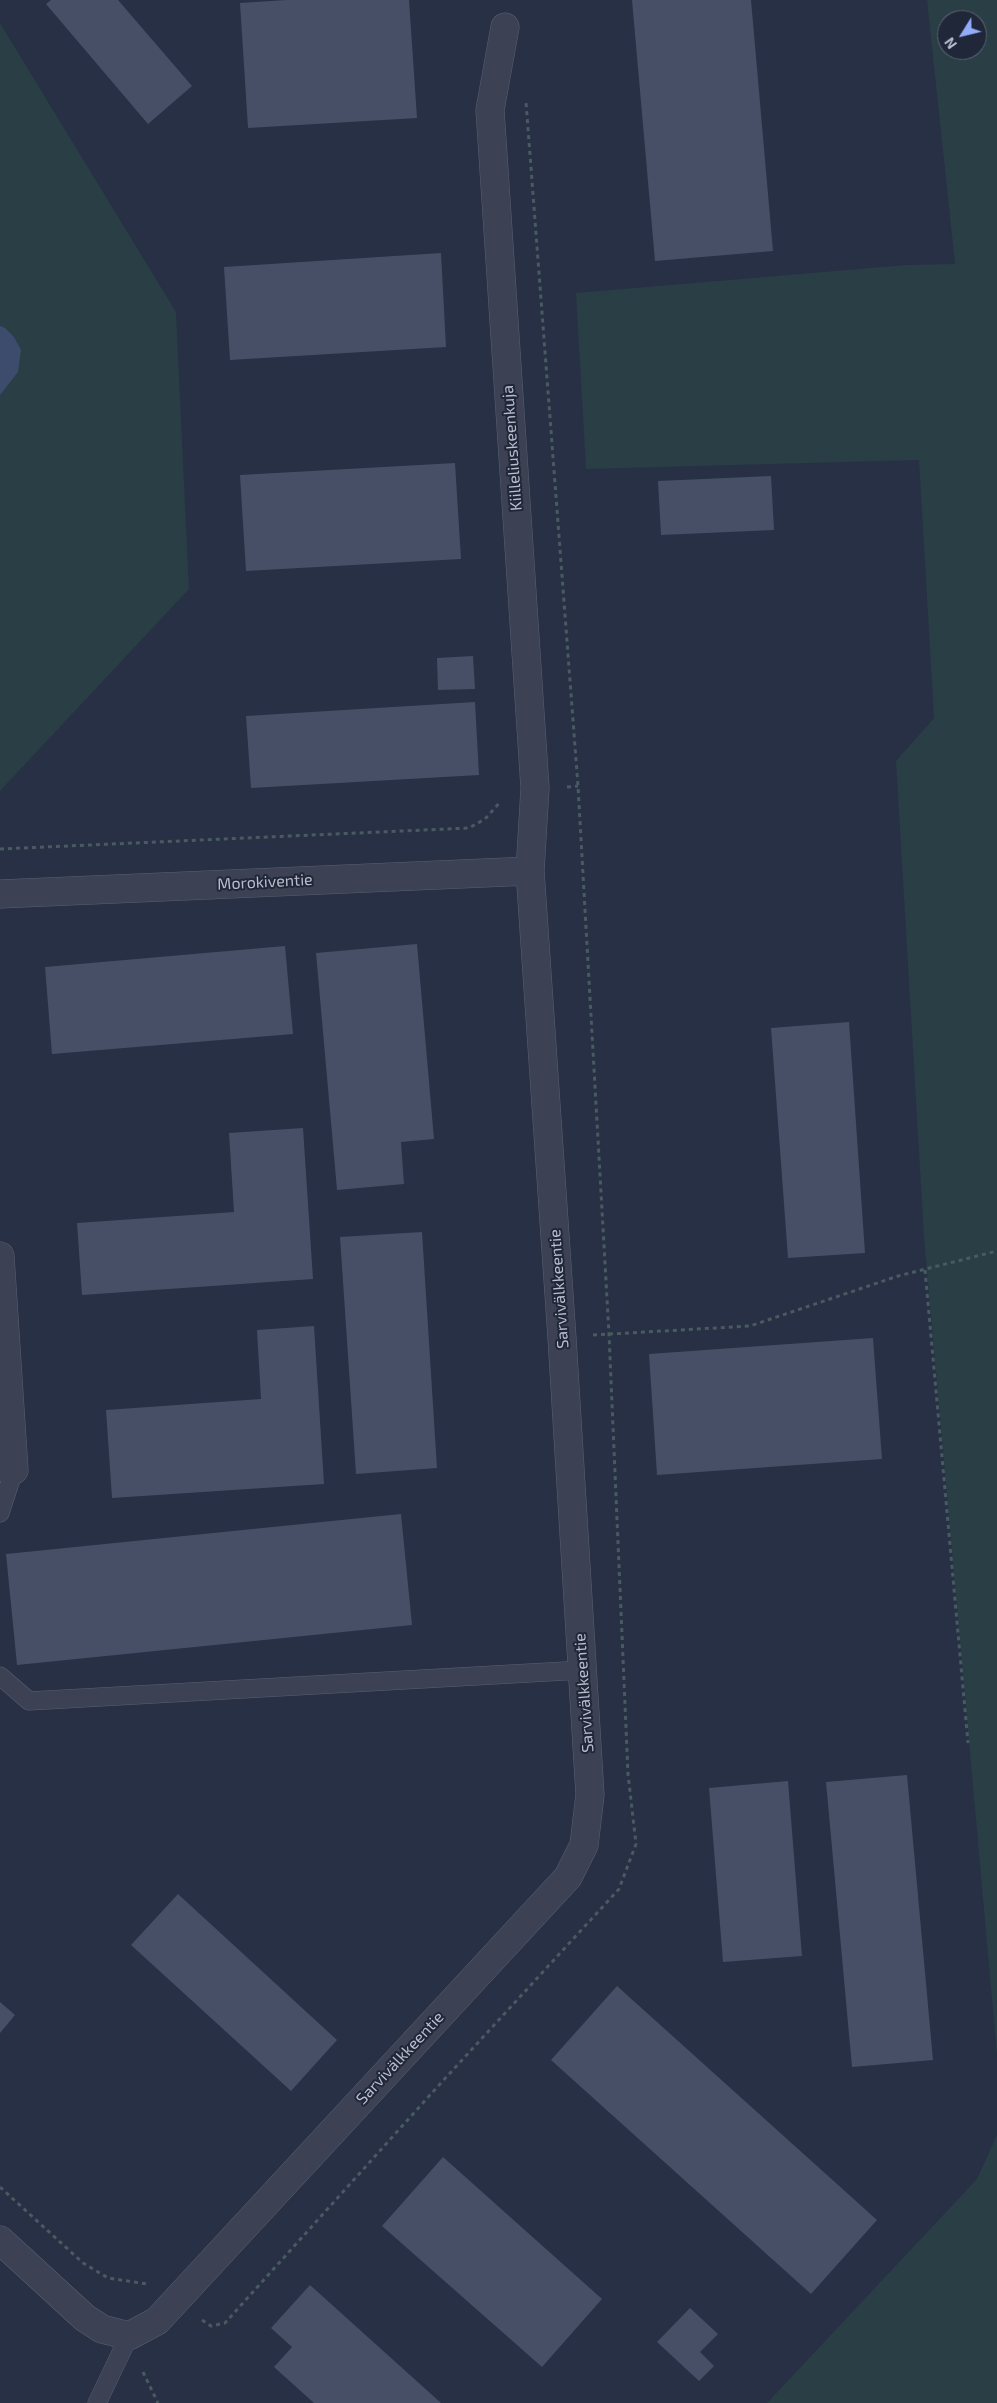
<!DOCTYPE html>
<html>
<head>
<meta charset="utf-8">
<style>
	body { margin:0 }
	#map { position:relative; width:997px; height:2403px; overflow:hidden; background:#273044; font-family:"Exo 2",sans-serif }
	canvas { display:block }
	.north { position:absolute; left:937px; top:10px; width:50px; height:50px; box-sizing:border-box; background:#202739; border:1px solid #5d6374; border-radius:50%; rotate:234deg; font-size:14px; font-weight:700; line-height:20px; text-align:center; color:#b9becd }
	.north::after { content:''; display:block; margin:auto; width:18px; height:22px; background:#92acf9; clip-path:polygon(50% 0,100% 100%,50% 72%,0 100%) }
</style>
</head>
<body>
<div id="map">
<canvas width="997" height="2403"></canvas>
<div class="north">N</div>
</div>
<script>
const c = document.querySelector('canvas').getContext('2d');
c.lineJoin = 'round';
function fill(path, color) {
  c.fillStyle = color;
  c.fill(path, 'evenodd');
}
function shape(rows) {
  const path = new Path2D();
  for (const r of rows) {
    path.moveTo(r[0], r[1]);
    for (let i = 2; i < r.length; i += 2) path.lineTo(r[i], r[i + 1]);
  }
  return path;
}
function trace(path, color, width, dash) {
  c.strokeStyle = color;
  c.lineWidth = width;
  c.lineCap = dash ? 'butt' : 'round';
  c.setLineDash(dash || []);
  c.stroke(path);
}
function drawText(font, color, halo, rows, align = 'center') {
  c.font = font + ' "Exo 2",sans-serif';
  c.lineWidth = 4;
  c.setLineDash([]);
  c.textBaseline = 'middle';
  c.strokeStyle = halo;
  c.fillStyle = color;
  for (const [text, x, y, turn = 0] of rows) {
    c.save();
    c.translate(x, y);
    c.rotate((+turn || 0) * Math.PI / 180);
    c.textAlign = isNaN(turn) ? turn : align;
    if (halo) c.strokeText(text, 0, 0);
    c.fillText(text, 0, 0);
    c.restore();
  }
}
fill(shape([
	[927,0,997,0,997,2055,924,1237,896,761,934,718,919,460,586,469,576,293,906,265,955,264],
	[947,20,977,20,977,50,947,50],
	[0,23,176,312,189,589,0,791],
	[997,2135,997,2403,767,2403,977,2179]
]), '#293e45');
fill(shape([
	[0,326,5,328,14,337,21,350,18,372,0,395]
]), '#3d4b6d');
fill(shape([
	[51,0,118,0,192,86,148,124,46,4],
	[286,0,409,0,417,118,248,128,240,3],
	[632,0,751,0,773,251,655,261],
	[441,253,446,347,230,360,224,267],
	[455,463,461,559,246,571,240,475],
	[771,476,774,530,661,535,658,481],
	[473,656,475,689,438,690,437,658],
	[475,702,479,775,251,788,246,716],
	[417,944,434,1139,401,1142,404,1184,337,1190,316,953],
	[285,946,293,1034,52,1054,45,967],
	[849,1022,865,1253,788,1258,771,1028],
	[303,1128,313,1279,82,1295,77,1223,234,1212,229,1133],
	[422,1232,437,1468,356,1474,340,1237],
	[314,1326,324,1484,112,1498,106,1410,261,1399,257,1330],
	[873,1338,882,1459,657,1475,649,1354],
	[401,1514,412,1625,17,1665,6,1554],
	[907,1775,933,2060,852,2067,826,1782],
	[788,1781,802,1956,723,1962,709,1788],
	[178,1894,337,2040,291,2091,131,1945],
	[617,1986,877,2220,811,2294,551,2060],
	[0,2002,15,2015,0,2033],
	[443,2157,602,2299,542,2367,382,2226],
	[310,2285,441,2403,314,2403,274,2367,292,2347,271,2328],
	[690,2308,718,2334,700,2352,714,2366,699,2381,657,2342]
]), '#464f66');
const service = shape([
	[0,1472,14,1470,0,1513],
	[0,1676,29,1701,583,1670],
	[97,2403,129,2336]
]);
const minor = shape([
	[0,894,530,871],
	[0,1256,14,1470],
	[0,2240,85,2318,102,2329,129,2336,157,2321,568,1877,584,1845,590,1795,562,1338,530,871,535,788,490,110,505,27]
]);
trace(service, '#5a6071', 19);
trace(minor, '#5a6071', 29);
trace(shape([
	[567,787,578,786],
	[0,849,469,828,485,819,501,801],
	[925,1270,968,1743],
	[593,1335,750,1326,898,1276,997,1251],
	[0,2187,83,2263,108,2278,147,2284],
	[202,2320,211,2326,225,2323,440,2084,619,1889,636,1844,628,1774,609,1334,578,786,526,102],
	[143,2372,158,2403]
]), '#485b61', 3, [4, 4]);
trace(service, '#3c4253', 18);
trace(minor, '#3c4253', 28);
drawText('16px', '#b9becd', '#202739', [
	["Kiilleliuskeenkuja",512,448,-94],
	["Morokiventie",265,882,-3],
	["Sarvivälkkeentie",559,1289,-94],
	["Sarvivälkkeentie",584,1693,-94],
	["Sarvivälkkeentie",400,2058,-47]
]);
</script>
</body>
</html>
